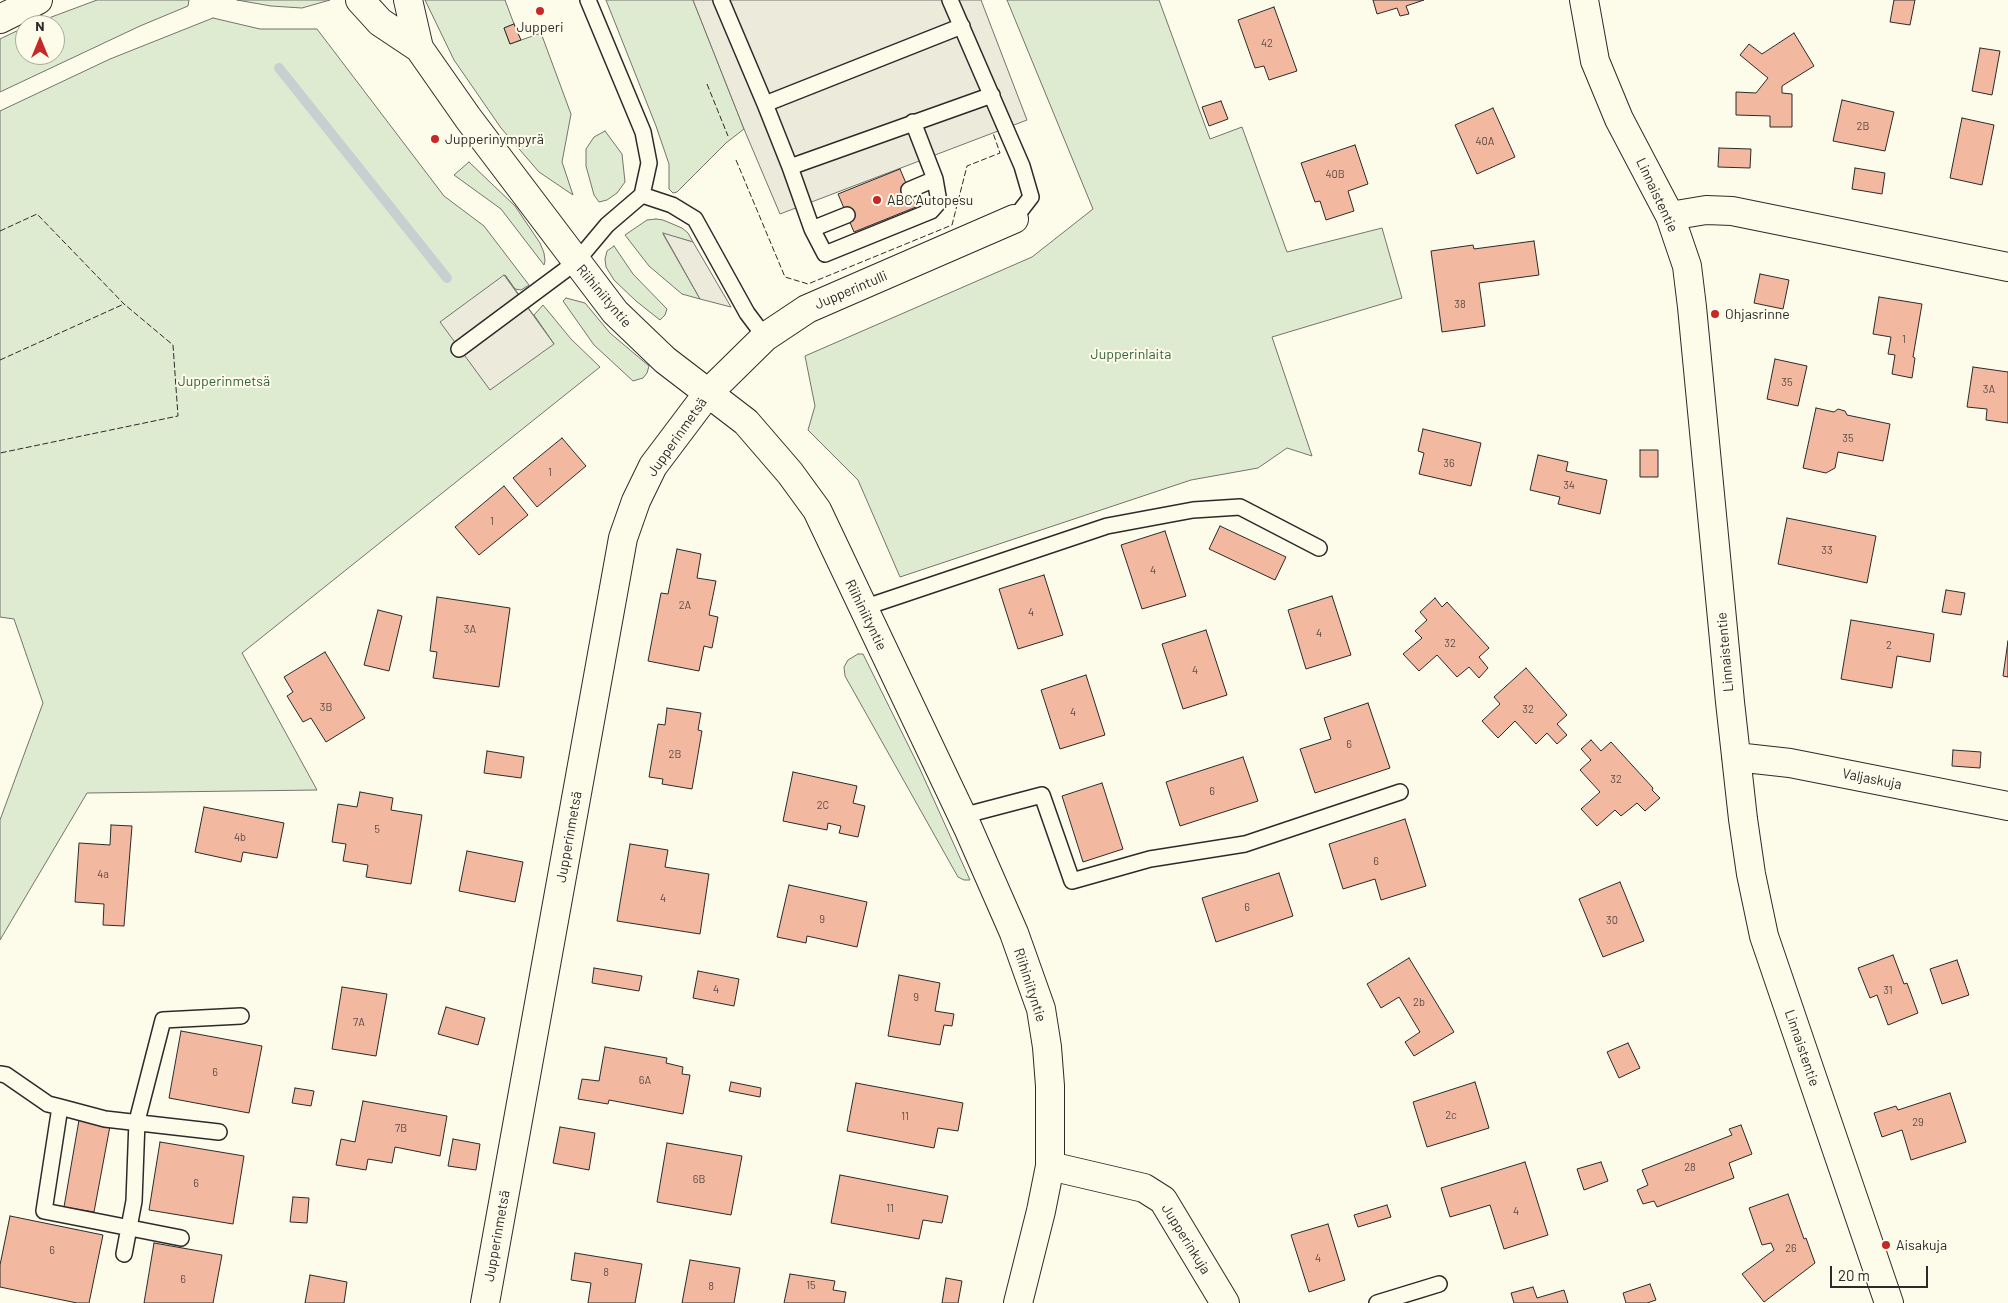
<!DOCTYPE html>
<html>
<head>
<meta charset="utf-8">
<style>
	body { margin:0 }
	#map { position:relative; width:2008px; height:1303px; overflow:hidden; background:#fdfbea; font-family:Barlow,sans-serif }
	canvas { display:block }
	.north { position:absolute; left:15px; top:15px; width:50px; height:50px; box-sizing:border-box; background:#fdfbea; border:1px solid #a9a89e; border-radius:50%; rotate:0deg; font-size:14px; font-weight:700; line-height:20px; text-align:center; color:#2b2b2b }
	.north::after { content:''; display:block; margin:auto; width:18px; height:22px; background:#c62828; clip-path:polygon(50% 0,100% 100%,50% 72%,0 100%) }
	.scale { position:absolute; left:1830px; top:1266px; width:98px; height:22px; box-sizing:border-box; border:2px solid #2b2b2b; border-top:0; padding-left:6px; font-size:15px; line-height:18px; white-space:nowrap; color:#2b2b2b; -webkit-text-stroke:4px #fdfbea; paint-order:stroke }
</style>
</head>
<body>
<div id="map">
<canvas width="2008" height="1303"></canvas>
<div class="north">N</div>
<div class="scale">20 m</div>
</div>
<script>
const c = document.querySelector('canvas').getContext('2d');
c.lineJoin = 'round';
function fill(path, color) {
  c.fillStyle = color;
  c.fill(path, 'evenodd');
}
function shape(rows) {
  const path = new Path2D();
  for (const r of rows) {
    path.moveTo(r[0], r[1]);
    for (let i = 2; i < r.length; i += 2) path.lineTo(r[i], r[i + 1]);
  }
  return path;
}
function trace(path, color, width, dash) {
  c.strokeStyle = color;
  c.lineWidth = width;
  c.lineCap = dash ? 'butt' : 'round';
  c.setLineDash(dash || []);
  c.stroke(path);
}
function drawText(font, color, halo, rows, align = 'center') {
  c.font = font + ' Barlow,sans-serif';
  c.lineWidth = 4;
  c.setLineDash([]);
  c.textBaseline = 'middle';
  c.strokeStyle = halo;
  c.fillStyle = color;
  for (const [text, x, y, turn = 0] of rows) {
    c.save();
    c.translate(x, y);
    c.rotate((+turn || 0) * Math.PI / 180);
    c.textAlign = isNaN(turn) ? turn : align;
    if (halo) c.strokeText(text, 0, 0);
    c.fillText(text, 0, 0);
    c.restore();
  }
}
const green = shape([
	[97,0,189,0,188,6,140,26,0,92,0,39,25,27,25,55,55,55,55,25,30,25,97,0],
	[237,0,330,0,302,8,271,6,237,0],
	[425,0,505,0,514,24,504,28,510,44,541,33,571,114,562,162,573,195,539,172,501,128,454,60,425,0],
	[606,0,693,0,744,129,726,143,677,192,673,193,669,189,669,164,656,126,606,0],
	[1007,0,1159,0,1210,139,1242,127,1287,252,1382,228,1402,298,1272,337,1312,456,1287,448,1258,468,1191,480,900,577,858,480,808,430,815,406,805,356,1032,257,1093,209,1007,0],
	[213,18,260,29,317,29,444,196,484,226,529,285,521,290,515,289,505,275,554,344,534,315,543,305,571,339,600,367,242,653,317,790,87,793,0,940,0,820,43,703,14,619,0,617,0,111,110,59,213,18],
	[605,131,622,154,625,182,617,193,607,200,599,202,594,195,586,166,586,149,594,137,605,131],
	[469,162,515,206,540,243,544,253,545,261,544,265,501,209,454,175,469,162],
	[656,219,663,220,682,228,688,233,693,242,663,234,700,299,682,294,649,266,625,235,647,220,656,219],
	[614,246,633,274,667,309,665,315,660,320,636,301,614,280,606,267,605,259,607,251,614,246],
	[566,298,585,303,610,333,649,366,647,373,643,378,633,381,594,345,563,301,566,298],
	[858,654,863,654,919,767,970,880,964,880,958,877,845,676,844,667,848,660,858,654]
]);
fill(green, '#deebd1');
trace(green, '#74746e', 1);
const parking = shape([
	[693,0,981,0,1027,120,780,214,744,129,693,0],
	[663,233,693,242,731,307,700,299,663,233],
	[504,275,554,344,490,390,440,322,504,275]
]);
fill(parking, '#eceadb');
trace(parking, '#74746e', 1);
trace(shape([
	[279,68,447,278]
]), '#c7d0d0', 10);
const building = shape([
	[1373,0,1424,0,1406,6,1409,14,1400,16,1397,8,1377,14,1373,0],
	[1894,0,1915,0,1910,25,1890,22,1894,0],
	[1274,7,1297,71,1269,80,1264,66,1255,68,1238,20,1274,7],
	[514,24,521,40,510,44,504,28,514,24],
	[1794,33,1814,66,1782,86,1782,93,1792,94,1792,127,1770,127,1770,116,1736,115,1736,92,1756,93,1768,78,1740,55,1749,44,1762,54,1794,33],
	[1980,48,2000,51,1992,95,1972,91,1980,48],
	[1842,100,1894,112,1885,151,1833,141,1842,100],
	[1221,101,1228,119,1209,126,1202,107,1221,101],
	[1493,108,1515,157,1477,174,1455,125,1493,108],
	[1962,118,1994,125,1982,185,1950,178,1962,118],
	[1355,145,1368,184,1348,191,1354,211,1326,220,1320,201,1315,202,1301,163,1355,145],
	[1719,148,1751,149,1750,168,1718,167,1719,148],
	[1855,168,1885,173,1882,194,1852,189,1855,168],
	[900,169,916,207,854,232,838,194,900,169],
	[1534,241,1539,275,1479,283,1485,326,1442,332,1431,251,1473,245,1474,249,1534,241],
	[1760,274,1789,280,1783,309,1754,303,1760,274],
	[1879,297,1922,304,1913,357,1915,358,1912,378,1892,374,1895,355,1888,354,1891,337,1873,334,1879,297],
	[1775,359,1807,366,1798,406,1767,399,1775,359],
	[1973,367,2008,372,2008,423,1986,420,1987,409,1967,407,1973,367],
	[1816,408,1834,412,1838,409,1845,411,1847,415,1890,424,1883,461,1838,452,1835,468,1826,473,1803,468,1816,408],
	[1423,429,1481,443,1471,486,1419,474,1424,453,1418,451,1423,429],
	[562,438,586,466,537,507,513,478,562,438],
	[1640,450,1658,450,1658,477,1640,477,1640,450],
	[1538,455,1568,462,1566,471,1607,480,1600,514,1558,504,1560,497,1530,490,1538,455],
	[504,486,528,515,479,555,455,527,504,486],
	[1787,518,1876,536,1867,583,1778,564,1787,518],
	[1220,526,1286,557,1275,580,1209,549,1220,526],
	[1165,531,1186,596,1142,609,1121,545,1165,531],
	[677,549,701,554,697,578,716,581,709,615,718,617,712,648,704,646,699,671,648,661,661,593,668,594,677,549],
	[1044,575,1063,635,1018,649,999,589,1044,575],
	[1946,590,1965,593,1961,615,1942,612,1946,590],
	[1332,596,1351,655,1306,669,1288,610,1332,596],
	[437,597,510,608,499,687,433,678,437,652,430,651,437,597],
	[1435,598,1442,607,1447,602,1489,648,1479,657,1488,668,1479,678,1469,667,1457,677,1437,655,1419,671,1403,654,1422,638,1415,631,1427,620,1420,612,1435,598],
	[378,610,402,616,389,671,364,665,378,610],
	[1851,620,1934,634,1930,662,1897,656,1892,688,1841,679,1851,620],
	[1206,630,1227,695,1183,709,1162,644,1206,630],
	[2008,641,2008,677,2003,676,2008,641],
	[325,652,365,718,326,742,311,718,303,722,287,696,293,692,284,677,325,652],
	[1526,668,1567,715,1557,724,1567,735,1557,744,1547,733,1536,744,1515,721,1498,738,1482,721,1500,704,1494,697,1526,668],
	[1086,675,1105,735,1060,749,1041,690,1086,675],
	[1368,703,1390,768,1315,793,1300,749,1331,739,1324,718,1368,703],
	[667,708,701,713,698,730,702,731,692,789,662,784,663,779,649,777,658,724,665,725,667,708],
	[1591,740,1601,751,1611,742,1653,788,1652,790,1660,798,1645,811,1637,803,1621,816,1615,810,1597,826,1581,809,1600,792,1580,770,1591,760,1581,749,1591,740],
	[1953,750,1981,752,1980,768,1952,766,1953,750],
	[487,751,524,757,521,778,484,773,487,751],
	[1243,757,1258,801,1180,826,1166,782,1243,757],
	[793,772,857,786,853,803,865,806,858,837,839,833,841,826,828,823,827,830,783,821,793,772],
	[1102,783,1123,849,1083,862,1062,796,1102,783],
	[360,792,393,798,391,810,422,815,411,884,366,877,368,865,343,861,346,844,332,842,338,804,357,807,360,792],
	[204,807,284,823,277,858,243,852,241,862,195,852,204,807],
	[1405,819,1426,886,1381,900,1375,879,1343,889,1329,844,1405,819],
	[111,825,132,826,124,926,103,925,104,904,75,902,79,843,110,845,111,825],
	[630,844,668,850,665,867,709,874,700,934,617,921,630,844],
	[467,851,523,862,515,902,459,891,467,851],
	[1279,873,1293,916,1216,942,1202,898,1279,873],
	[1620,882,1644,941,1603,957,1579,899,1620,882],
	[789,885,867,902,857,947,807,936,806,943,777,937,789,885],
	[1893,955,1904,984,1907,983,1918,1013,1888,1025,1877,995,1870,998,1858,968,1893,955],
	[1409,958,1454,1032,1414,1056,1405,1042,1420,1032,1399,997,1381,1008,1367,984,1409,958],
	[1957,960,1969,995,1942,1004,1930,969,1957,960],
	[594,968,642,976,639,991,592,983,594,968],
	[698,971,739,979,734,1006,693,998,698,971],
	[899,975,940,983,935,1011,954,1014,952,1026,944,1025,940,1045,888,1036,899,975],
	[342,987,387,994,376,1056,332,1049,342,987],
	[446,1007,485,1018,478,1045,438,1034,446,1007],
	[181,1031,262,1046,249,1113,169,1098,181,1031],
	[1628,1043,1640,1068,1619,1078,1607,1052,1628,1043],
	[605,1047,667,1058,666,1063,683,1067,682,1074,690,1075,683,1114,609,1100,608,1104,578,1099,582,1079,599,1081,605,1047],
	[731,1082,761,1088,760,1097,729,1091,731,1082],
	[1475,1082,1489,1128,1427,1147,1413,1102,1475,1082],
	[856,1083,963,1103,958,1131,938,1128,934,1148,847,1131,856,1083],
	[295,1088,314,1091,311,1106,292,1103,295,1088],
	[1950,1093,1966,1142,1911,1160,1902,1130,1882,1137,1874,1113,1896,1106,1898,1110,1950,1093],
	[363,1101,447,1116,440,1156,395,1147,392,1163,368,1159,366,1170,336,1165,341,1139,355,1142,363,1101],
	[79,1120,110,1126,94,1212,64,1207,79,1120],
	[1741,1125,1752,1154,1729,1163,1734,1178,1657,1207,1654,1201,1643,1204,1637,1190,1648,1185,1642,1170,1732,1135,1729,1129,1741,1125],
	[560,1127,595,1133,589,1170,553,1163,560,1127],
	[453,1139,480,1144,476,1170,448,1166,453,1139],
	[160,1142,244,1156,233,1224,149,1210,160,1142],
	[667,1143,742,1156,731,1215,657,1202,667,1143],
	[1525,1162,1548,1235,1504,1249,1490,1205,1450,1217,1441,1188,1525,1162],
	[1601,1162,1608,1181,1584,1190,1577,1169,1601,1162],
	[840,1175,948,1196,942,1223,923,1220,919,1239,831,1223,840,1175],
	[1788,1194,1804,1239,1806,1238,1815,1263,1764,1302,1742,1274,1774,1250,1771,1243,1762,1245,1749,1208,1788,1194],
	[293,1197,309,1198,307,1223,290,1222,293,1197],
	[1387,1205,1391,1217,1358,1227,1354,1215,1387,1205],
	[10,1216,103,1235,89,1303,77,1303,0,1287,0,1265,10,1216],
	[1328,1224,1345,1280,1309,1292,1291,1235,1328,1224],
	[154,1243,222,1255,213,1303,144,1303,154,1243],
	[575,1253,642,1264,635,1303,588,1303,591,1283,571,1280,575,1253],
	[690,1260,740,1268,734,1303,682,1303,690,1260],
	[790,1274,835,1281,833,1290,846,1292,844,1303,784,1303,790,1274],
	[310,1275,347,1282,344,1303,305,1303,310,1275],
	[946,1278,962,1281,958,1303,942,1303,946,1278],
	[1650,1284,1656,1300,1647,1303,1626,1303,1623,1293,1650,1284],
	[1533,1287,1537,1298,1564,1290,1568,1303,1514,1303,1511,1293,1533,1287]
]);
fill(building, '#f2b8a0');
trace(building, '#2b2b2b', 1);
const lane = shape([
	[721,0,765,104,962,26],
	[950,0,1022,166,1031,197,1014,219],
	[765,104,790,167,992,95],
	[790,167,812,229,847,215],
	[909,190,935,179,913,122],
	[642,195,672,205,695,219,747,313,765,337],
	[812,229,825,254,931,211,939,202,935,179],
	[459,349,576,262,607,225,642,195,649,163,643,132,588,0],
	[863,608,1107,526,1193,510,1240,507,1319,548],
	[962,816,1042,795,1072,881,1150,859,1245,844,1400,792],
	[0,1074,6,1075,48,1104,60,1107,105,1119,219,1132],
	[60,1107,44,1211,181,1238],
	[124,1254,134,1201,137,1121,163,1020,241,1016],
	[1377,1303,1439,1284]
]);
const street = shape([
	[1584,0,1595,61,1619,119,1670,216,1687,266,1692,307,1730,702,1743,819,1751,874,1764,936,1889,1303],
	[1670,216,1706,210,1732,211,2008,267],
	[1736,757,1790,763,2008,806],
	[1050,1166,1144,1188,1163,1200,1225,1303],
	[485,1303,623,538,636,501,653,466,708,393,765,337,807,309,1014,219]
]);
const primary = shape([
	[360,0,380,22,419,48],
	[408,0,419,48,468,118,615,312,665,360,746,422,790,473,817,510,968,828,1014,933,1041,1009,1047,1047,1050,1086,1050,1166,1041,1211,1018,1303],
	[0,19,38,0]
]);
trace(lane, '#2b2b2b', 18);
trace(street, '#2b2b2b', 30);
trace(primary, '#2b2b2b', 30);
trace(lane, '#fdfbea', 15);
trace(street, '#fdfbea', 28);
trace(primary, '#fdfbea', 28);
trace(shape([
	[707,84,728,136],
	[736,160,785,277,808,284,952,225,967,166,1000,153,993,133],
	[0,231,37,214,124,304,173,345,178,416,0,453],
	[0,360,124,304]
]), '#2b2b2b', 1, [6, 2.5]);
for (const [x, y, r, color] of [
	[540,11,5,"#c62828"],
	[435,139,5,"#c62828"],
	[877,200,5,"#c62828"],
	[1715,314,5,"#c62828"],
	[1886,1245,5,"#c62828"]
]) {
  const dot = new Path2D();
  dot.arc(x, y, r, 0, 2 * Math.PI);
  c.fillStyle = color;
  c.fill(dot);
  trace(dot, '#fdfbea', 2);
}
drawText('11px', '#5d4e48', null, [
	["42",1267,43],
	["2B",1863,126],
	["40A",1485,141],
	["40B",1335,174],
	["38",1460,304],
	["1",1904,339],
	["35",1787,382],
	["3A",1989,389],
	["35",1848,438],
	["36",1449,463],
	["1",550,472],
	["34",1569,485],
	["1",492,521],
	["33",1827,550],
	["4",1153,570],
	["2A",685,605],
	["4",1031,612],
	["3A",470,629],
	["4",1319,633],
	["32",1450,643],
	["2",1889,645],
	["4",1195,670],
	["3B",326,707],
	["32",1528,709],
	["4",1073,712],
	["6",1349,744],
	["2B",675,754],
	["32",1616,779],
	["6",1212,791],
	["2C",823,805],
	["5",377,829],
	["4b",240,837],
	["6",1376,861],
	["4a",103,874],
	["4",663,898],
	["6",1247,907],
	["9",822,919],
	["30",1612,920],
	["4",716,989],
	["31",1888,990],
	["9",916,997],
	["2b",1419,1002],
	["7A",359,1022],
	["6",215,1072],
	["6A",645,1080],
	["2c",1451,1115],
	["11",905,1116],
	["29",1918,1122],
	["7B",401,1128],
	["28",1690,1167],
	["6B",699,1179],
	["6",196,1183],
	["11",890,1208],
	["4",1516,1211],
	["26",1791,1248],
	["6",52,1250],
	["4",1318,1258],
	["8",606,1272],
	["6",183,1279],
	["15",811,1285],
	["8",711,1286]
]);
drawText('14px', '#2b2b2b', '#fdfbea', [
	["Jupperi",540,27,"center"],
	["Jupperinympyrä",445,139],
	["ABC Autopesu",887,200],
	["Ohjasrinne",1725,314],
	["Aisakuja",1896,1245]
], 'left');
drawText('14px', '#2b2b2b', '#fdfbea', [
	["Linnaistentie",1657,195,65],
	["Jupperintulli",851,290,-23],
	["Riihiniityntie",604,296,50],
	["Jupperinmetsä",677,437,-55],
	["Riihiniityntie",866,615,64],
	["Linnaistentie",1725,652,-95],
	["Valjaskuja",1872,779,11],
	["Jupperinmetsä",569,837,-80],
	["Riihiniityntie",1030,985,72],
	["Linnaistentie",1802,1048,71],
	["Jupperinmetsä",497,1236,-80],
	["Jupperinkuja",1186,1239,58]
]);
drawText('14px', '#34623c', '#fdfbea', [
	["Jupperinlaita",1131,354],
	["Jupperinmetsä",224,381]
]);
</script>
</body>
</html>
